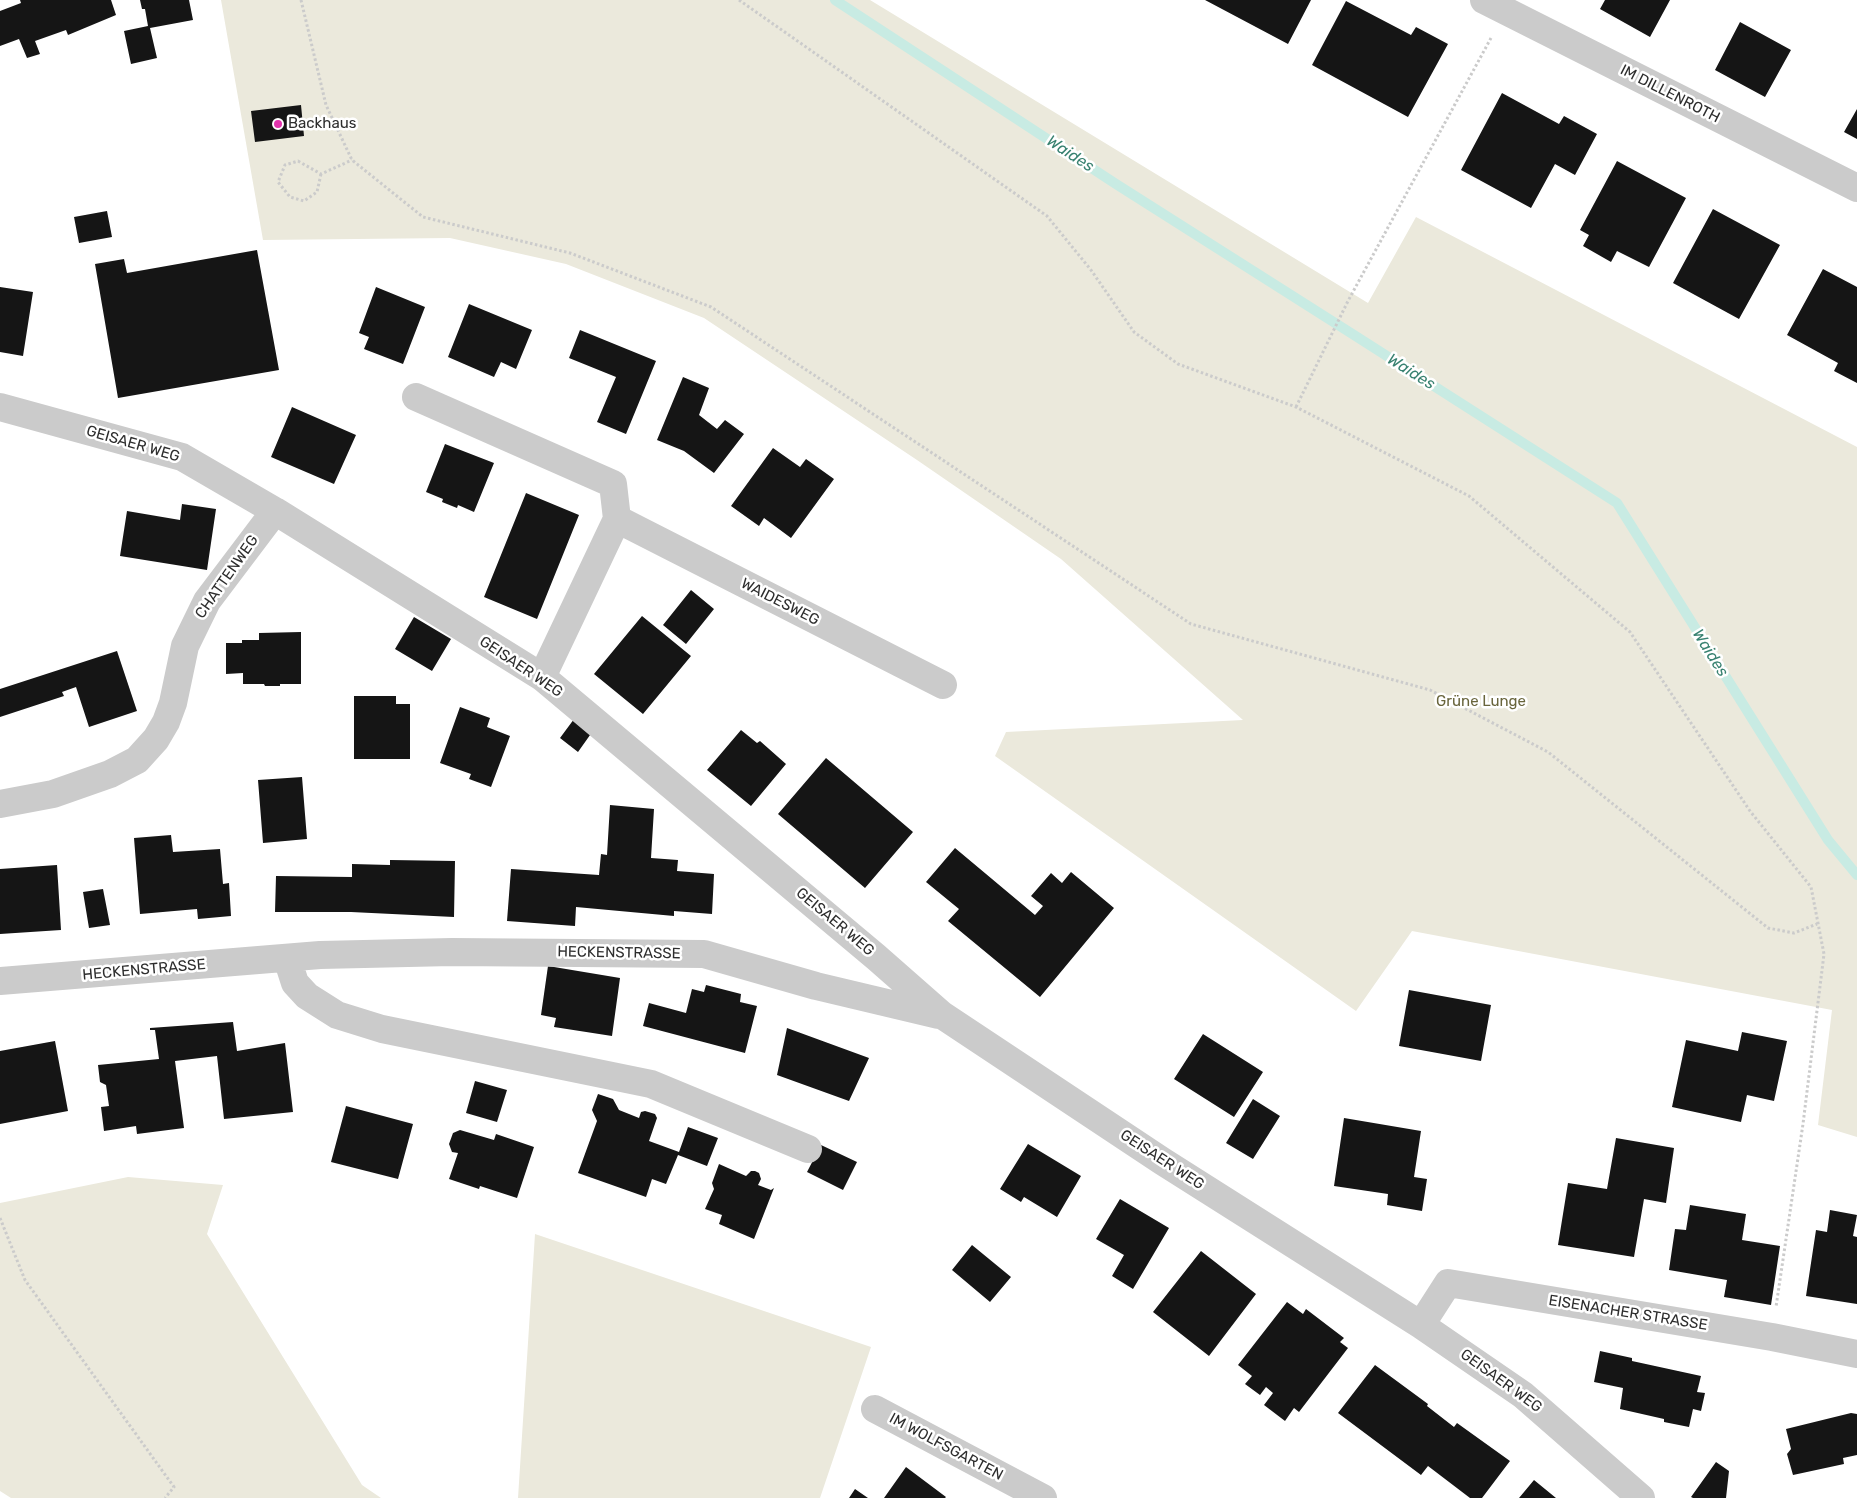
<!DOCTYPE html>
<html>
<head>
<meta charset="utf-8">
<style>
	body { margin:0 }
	canvas { display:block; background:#fff }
</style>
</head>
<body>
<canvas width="1857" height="1498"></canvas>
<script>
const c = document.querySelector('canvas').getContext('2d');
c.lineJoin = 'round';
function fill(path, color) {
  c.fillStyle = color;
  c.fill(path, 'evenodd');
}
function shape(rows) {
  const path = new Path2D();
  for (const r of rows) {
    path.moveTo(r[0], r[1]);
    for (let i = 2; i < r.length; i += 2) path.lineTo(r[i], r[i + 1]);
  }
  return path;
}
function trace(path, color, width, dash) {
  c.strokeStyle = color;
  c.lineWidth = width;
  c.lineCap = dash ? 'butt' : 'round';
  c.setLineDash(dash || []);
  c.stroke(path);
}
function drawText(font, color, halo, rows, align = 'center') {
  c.font = font + ' Rubik,sans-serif';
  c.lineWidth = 5;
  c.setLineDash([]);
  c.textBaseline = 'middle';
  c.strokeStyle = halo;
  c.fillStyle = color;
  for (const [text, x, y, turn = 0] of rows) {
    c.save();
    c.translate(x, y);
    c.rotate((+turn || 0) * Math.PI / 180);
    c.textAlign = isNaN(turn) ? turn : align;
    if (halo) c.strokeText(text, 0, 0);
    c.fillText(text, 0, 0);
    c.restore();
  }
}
fill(shape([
	[221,0,870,0,1368,303,1416,217,1857,447,1857,1137,1818,1125,1832,1010,1412,931,1356,1011,995,756,1006,732,1243,720,1061,559,917,460,704,318,566,264,450,238,263,240],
	[128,1177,223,1185,207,1234,362,1485,381,1498,11,1498,0,1491,0,1203],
	[535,1234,871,1347,820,1498,518,1498]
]), '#ebe9dc');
trace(shape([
	[835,0,1116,184,1354,335,1617,503,1828,840,1857,875]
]), '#c8ebe3', 10);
fill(shape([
	[20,0,111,0,116,15,68,35,66,30,35,41,40,54,27,58,19,39,0,46,0,11,21,3],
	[140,0,189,0,193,20,150,28,157,58,131,64,124,31,148,26,145,9,142,9],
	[1205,0,1311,0,1288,44],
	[1605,0,1670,0,1650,37,1600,9],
	[1346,1,1411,35,1416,27,1448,44,1408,117,1312,65],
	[1740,22,1791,50,1765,97,1715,70],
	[1502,93,1559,124,1564,116,1597,134,1575,175,1555,164,1531,208,1461,170],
	[301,105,304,136,255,142,251,111],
	[1857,109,1857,139,1844,132],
	[1617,161,1686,198,1649,267,1617,251,1611,262,1583,246,1589,235,1580,230],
	[1713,209,1780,245,1739,319,1673,283],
	[107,211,112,237,79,243,74,217],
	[257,250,279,370,118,398,95,264,124,259,127,273],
	[1823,269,1857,287,1857,383,1834,371,1838,363,1787,335],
	[0,287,33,292,23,356,0,352],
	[376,287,425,307,403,364,364,349,369,337,359,333],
	[469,304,532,330,516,369,501,362,494,377,448,357],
	[580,330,656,361,626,434,597,422,616,377,569,358],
	[683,377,709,388,699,415,717,429,725,420,744,434,714,473,684,451,657,440],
	[292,407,356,435,334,484,271,457],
	[445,444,494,463,474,512,458,505,457,508,442,502,443,499,426,492],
	[773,448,800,467,806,459,834,479,791,538,764,518,759,526,731,506],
	[526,493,579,515,537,619,484,597],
	[182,504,216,509,207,570,120,556,127,511,180,520],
	[691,590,714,609,686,644,663,625],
	[642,616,691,656,643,714,594,674],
	[414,617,451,639,432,671,395,649],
	[301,632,301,684,280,684,280,686,265,686,264,684,243,684,243,673,226,674,226,643,242,643,242,640,259,640,259,633],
	[117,651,137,711,89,727,76,687,62,692,64,696,0,717,0,689],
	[354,696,396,696,396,704,410,704,410,759,354,759],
	[460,707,490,718,487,727,510,736,491,787,469,779,471,774,440,763],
	[577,715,595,728,578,752,560,738],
	[741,730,757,743,760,741,786,764,751,806,707,770],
	[826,758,913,832,865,888,778,814],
	[302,777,307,839,263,843,258,780],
	[610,805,654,809,651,858,678,860,677,871,714,874,712,914,674,911,674,916,576,907,575,926,507,921,511,869,599,875,601,854,607,855],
	[171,835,173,852,220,849,223,884,229,883,231,916,198,919,197,909,140,914,134,838],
	[955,848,1035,915,1043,906,1031,896,1051,873,1062,883,1071,872,1114,908,1040,997,948,921,959,909,926,882],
	[390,860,455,861,454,917,351,912,275,912,276,876,352,877,352,864,390,865],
	[57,865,61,930,0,934,0,869],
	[103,889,110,925,89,928,83,892],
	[548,966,620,978,612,1036,554,1027,556,1018,541,1015],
	[706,985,741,994,740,1002,757,1006,745,1053,643,1026,649,1003,686,1013,692,989,704,992],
	[1409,990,1491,1005,1481,1061,1399,1046],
	[233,1022,237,1051,285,1043,293,1112,224,1119,217,1056,175,1061,184,1128,137,1134,136,1126,104,1131,101,1107,109,1106,106,1085,100,1082,98,1065,159,1059,155,1030,150,1030,150,1028],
	[787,1028,869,1058,849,1101,777,1075],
	[1742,1032,1787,1041,1774,1101,1747,1095,1741,1122,1672,1107,1686,1040,1738,1051],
	[1203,1034,1263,1072,1234,1117,1174,1079],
	[55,1041,68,1111,0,1124,0,1051],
	[475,1081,507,1090,497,1122,466,1113],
	[598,1094,613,1099,619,1110,639,1118,641,1112,645,1111,655,1114,657,1118,649,1141,679,1152,688,1127,718,1138,707,1166,678,1155,666,1184,652,1179,646,1197,578,1173,597,1121,592,1110],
	[1253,1099,1280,1116,1253,1159,1226,1143],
	[346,1106,413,1124,398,1179,331,1162],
	[1344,1118,1421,1131,1414,1177,1427,1179,1422,1211,1387,1205,1388,1194,1334,1186],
	[460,1130,494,1140,496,1134,534,1147,517,1198,480,1186,479,1189,449,1179,458,1153,452,1152,449,1144,453,1133],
	[1616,1138,1674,1148,1666,1203,1644,1199,1634,1257,1558,1245,1568,1183,1607,1189],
	[1028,1144,1081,1176,1057,1217,1024,1197,1021,1202,1000,1189],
	[821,1145,857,1162,843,1190,807,1172],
	[719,1164,746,1176,751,1171,755,1171,759,1173,761,1179,758,1185,771,1190,774,1188,754,1239,719,1224,722,1215,705,1209,714,1189,712,1183],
	[1120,1199,1169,1228,1133,1289,1112,1276,1124,1255,1096,1239],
	[1690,1205,1746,1214,1742,1240,1780,1246,1771,1305,1724,1297,1727,1280,1669,1270,1675,1229,1686,1230],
	[1830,1210,1857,1215,1853,1236,1857,1237,1857,1304,1806,1296,1816,1230,1827,1232],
	[972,1245,1011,1277,990,1302,952,1270],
	[1201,1251,1256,1294,1209,1356,1153,1312],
	[1287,1302,1303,1314,1306,1309,1344,1338,1340,1342,1348,1348,1299,1412,1294,1408,1285,1421,1264,1405,1273,1393,1266,1387,1260,1395,1245,1384,1252,1376,1238,1365],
	[1600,1351,1632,1358,1632,1361,1701,1376,1697,1392,1705,1393,1701,1411,1693,1409,1689,1427,1664,1422,1664,1419,1620,1409,1623,1388,1594,1382],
	[1375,1365,1428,1404,1427,1406,1454,1427,1457,1423,1510,1461,1482,1498,1470,1498,1428,1466,1421,1475,1338,1413],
	[1851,1413,1857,1414,1857,1455,1843,1458,1844,1464,1793,1475,1787,1454,1791,1449,1786,1429],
	[1716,1462,1729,1471,1726,1498,1693,1498,1691,1497],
	[906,1467,946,1497,945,1498,884,1498],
	[1534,1480,1556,1498,1519,1498],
	[855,1489,868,1498,849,1498]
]), '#151515');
trace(shape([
	[301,0,326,105,352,160,423,217,570,253,711,307,1191,624,1430,690,1548,752,1768,928,1794,933,1817,924],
	[739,0,1047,216,1091,270,1134,332,1178,364,1296,407,1469,496,1630,632,1750,811,1811,887,1824,954,1803,1124,1776,1307],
	[321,174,317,192,304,201,290,197,278,182,285,165,298,161,321,174,352,160],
	[1296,407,1348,301,1491,38],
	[0,1218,25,1280,174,1487,165,1498]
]), '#cbcbcb', 3, [2.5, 2.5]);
trace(shape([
	[1484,0,1857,188],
	[416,397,613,484,617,519,542,677],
	[0,407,182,457,275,511,542,677,876,957,942,1015,1162,1161,1421,1325,1523,1395,1641,1498],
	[617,519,943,685],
	[0,804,53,794,110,774,137,760,156,739,166,722,173,703,185,646,207,601,275,511],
	[287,958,295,983,307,996,337,1015,382,1029,651,1084,808,1149],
	[0,981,320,955,452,952,704,954,816,986,938,1015],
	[1421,1325,1448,1283,1772,1337,1857,1354],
	[875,1409,1043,1498]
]), '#cbcbcb', 28);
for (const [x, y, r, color] of [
	[278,124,5,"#e233ad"]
]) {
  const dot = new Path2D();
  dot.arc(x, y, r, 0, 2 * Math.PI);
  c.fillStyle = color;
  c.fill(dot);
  trace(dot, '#fff', 2);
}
drawText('15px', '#2e2e2e', '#fff', [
	["IM DILLENROTH",1670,94,27],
	["GEISAER WEG",133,444,16],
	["CHATTENWEG",227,577,-55],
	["WAIDESWEG",780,602,27],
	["GEISAER WEG",521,667,34],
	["GEISAER WEG",835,922,40],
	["HECKENSTRASSE",619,953,1],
	["HECKENSTRASSE",144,970,-5],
	["GEISAER WEG",1162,1160,33],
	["EISENACHER STRASSE",1628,1313,9],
	["GEISAER WEG",1501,1381,36],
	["IM WOLFSGARTEN",946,1447,28]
]);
drawText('15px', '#2e2e2e', '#fff', [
	["Backhaus",288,124]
], 'left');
drawText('15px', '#69653c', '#fff', [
	["Grüne Lunge",1481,702]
]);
drawText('italic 16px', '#398271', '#fff', [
	["Waides",1070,154,33],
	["Waides",1411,372,32],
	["Waides",1710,653,58]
]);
</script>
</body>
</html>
